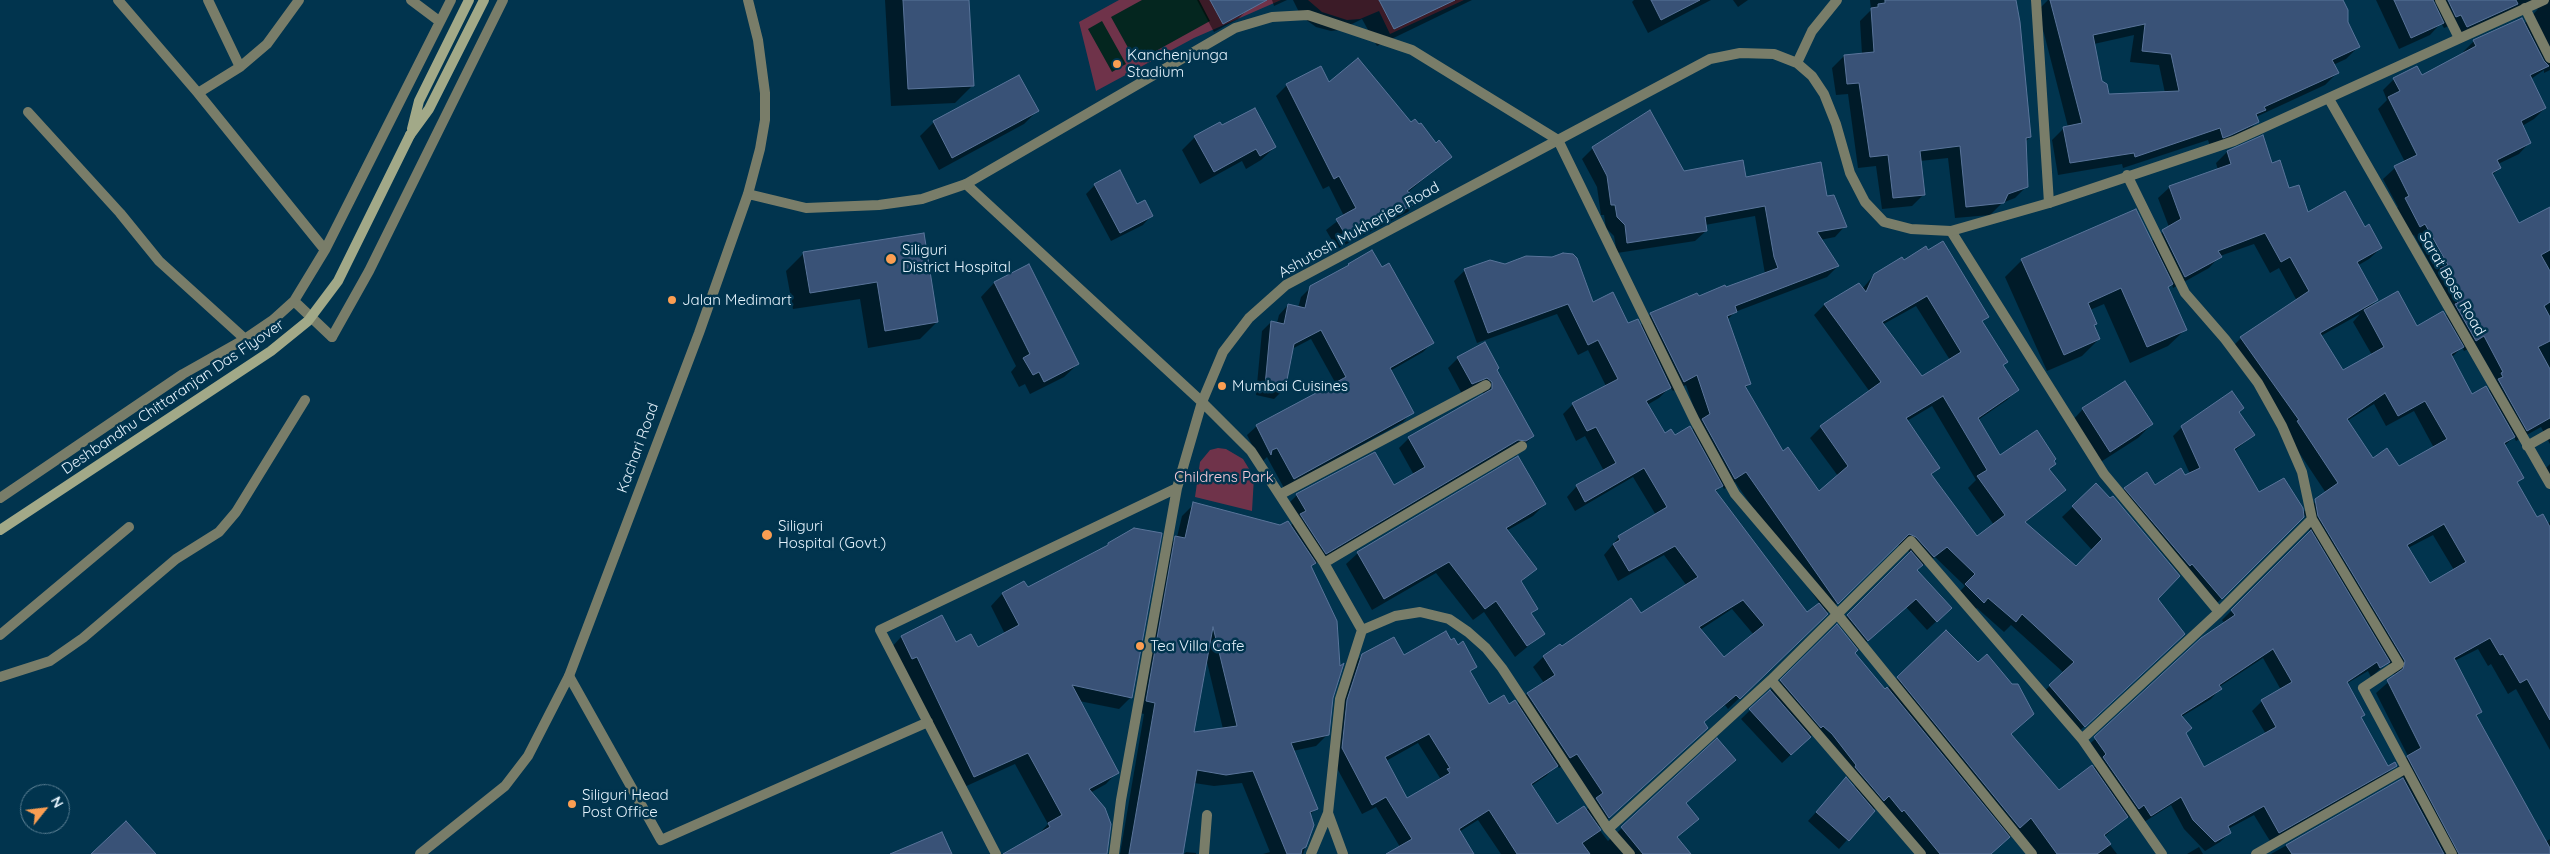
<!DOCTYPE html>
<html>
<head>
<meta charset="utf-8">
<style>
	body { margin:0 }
	#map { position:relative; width:2550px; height:854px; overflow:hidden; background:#01344e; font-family:Quicksand,sans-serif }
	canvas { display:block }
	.north { position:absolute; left:20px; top:784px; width:50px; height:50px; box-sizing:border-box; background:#01344e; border:1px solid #5c8094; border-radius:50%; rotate:61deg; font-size:14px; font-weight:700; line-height:20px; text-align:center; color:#e5f3fd }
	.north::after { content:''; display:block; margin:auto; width:18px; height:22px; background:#fb9e52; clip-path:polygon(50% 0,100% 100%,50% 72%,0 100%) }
</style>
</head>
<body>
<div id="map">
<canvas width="2550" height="854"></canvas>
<div class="north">N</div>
</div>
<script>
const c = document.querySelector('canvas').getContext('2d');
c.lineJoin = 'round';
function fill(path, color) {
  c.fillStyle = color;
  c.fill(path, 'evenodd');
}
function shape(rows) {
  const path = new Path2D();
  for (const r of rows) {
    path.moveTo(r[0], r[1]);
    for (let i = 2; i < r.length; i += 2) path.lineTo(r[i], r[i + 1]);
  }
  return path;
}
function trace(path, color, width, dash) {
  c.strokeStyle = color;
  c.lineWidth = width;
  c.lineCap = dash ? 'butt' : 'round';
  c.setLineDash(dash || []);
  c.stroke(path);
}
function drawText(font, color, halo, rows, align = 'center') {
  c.font = font + ' Quicksand,sans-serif';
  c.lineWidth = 5;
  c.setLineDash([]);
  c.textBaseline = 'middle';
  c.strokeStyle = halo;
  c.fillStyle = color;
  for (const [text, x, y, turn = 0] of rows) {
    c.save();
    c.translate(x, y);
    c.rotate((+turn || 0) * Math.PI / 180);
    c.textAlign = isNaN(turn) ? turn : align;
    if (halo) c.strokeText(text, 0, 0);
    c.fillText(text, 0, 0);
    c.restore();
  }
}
fill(shape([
	[1119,0,1281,0,1194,38,1096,91,1079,22],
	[1308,0,1464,0,1390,34,1379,11,1360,19,1347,20,1322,12],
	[1218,448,1226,449,1243,459,1254,477,1252,511,1195,497,1200,462,1210,450]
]), '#6f334a');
fill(shape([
	[1142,0,1199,0,1210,21,1136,62,1111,17],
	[1102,21,1126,64,1112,72,1088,29]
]), '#04261f');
fill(shape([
	[885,0,968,0,972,86,955,103,891,106],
	[1197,0,1241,0,1247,10,1238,19,1214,32],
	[1272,0,1287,0,1274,6],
	[1293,0,1472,0,1377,46,1362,19,1340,30,1331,31,1316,27,1301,16],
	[1634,0,1711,0,1648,33,1632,2],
	[1733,0,1748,0,1738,7],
	[1870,0,2014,0,2030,137,2025,142,2027,186,2015,198,2002,203,1990,215,1955,218,1948,158,1920,161,1924,194,1912,206,1882,209,1876,166,1858,168,1848,94,1836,95,1832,68,1844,56,1862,54,1860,21,1871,10],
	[2048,0,2342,0,2346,22,2358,47,2346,59,2333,65,2337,73,2325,85,2258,116,2256,118,2257,122,2245,134,2211,149,2208,140,2123,168,2122,164,2058,175,2052,140,2064,128,2068,127,2038,10],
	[2134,35,2130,62,2159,65,2165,93,2108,95,2101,81,2094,44],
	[2376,0,2550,0,2550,70,2544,73,2544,70,2531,79,2545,108,2534,119,2522,126,2530,142,2519,154,2498,164,2500,168,2492,175,2519,225,2550,209,2550,444,2541,427,2516,441,2514,437,2504,446,2522,478,2516,484,2536,519,2547,524,2550,522,2550,750,2516,689,2508,694,2491,664,2488,666,2478,649,2454,661,2481,712,2476,717,2545,842,2550,839,2550,854,2271,854,2403,780,2397,768,2408,756,2376,693,2393,678,2394,673,2388,662,2371,677,2368,671,2346,684,2364,715,2360,719,2388,768,2395,766,2386,775,2270,841,2254,815,2228,829,2230,833,2220,842,2205,851,2184,829,2171,805,2141,824,2134,814,2129,818,2128,816,2104,837,2117,854,2036,854,2018,829,1990,854,1923,854,1878,805,1839,849,1808,821,1846,779,1853,788,1855,786,1813,734,1782,763,1741,719,1837,626,1853,653,1885,691,1946,631,2010,735,2059,792,2097,765,2085,748,2225,624,2222,620,2310,532,2305,515,2213,607,2183,572,2180,574,2117,497,2125,489,2155,487,2190,474,2173,436,2182,427,2238,412,2254,435,2234,451,2259,494,2302,513,2326,493,2230,349,2241,338,2297,301,2279,268,2270,273,2254,244,2220,256,2209,268,2173,288,2172,284,2167,288,2185,330,2168,346,2130,363,2104,304,2090,310,2099,339,2082,356,2047,371,2005,277,2022,260,2151,242,2169,227,2158,198,2170,187,2218,170,2216,163,2227,152,2271,164,2307,213,2364,228,2381,248,2369,259,2357,266,2377,300,2370,307,2416,327,2445,317,2447,314,2430,281,2436,275,2414,235,2408,237,2395,210,2398,207,2383,179,2395,168,2405,162,2378,109,2387,100,2383,90,2394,79,2422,77,2464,54,2463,52,2474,41,2524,24,2538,9,2532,5,2455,39,2449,26,2444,28,2441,23,2430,35,2399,49],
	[2360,314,2353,322,2372,355,2342,371,2319,337],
	[2462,347,2464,351,2472,347,2491,388,2488,392,2472,395,2451,358],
	[2374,404,2386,426,2414,411,2434,448,2399,467,2372,460,2347,421],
	[2433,535,2454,570,2429,584,2408,548],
	[2263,658,2281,690,2262,701,2252,711,2266,734,2204,768,2185,734,2181,717,2211,699,2220,689,2219,687],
	[1019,76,1037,111,1024,124,939,170,920,136,934,122],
	[1329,84,1411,124,1450,157,1407,193,1418,201,1408,212,1337,249,1326,230,1344,216,1329,186,1323,189,1276,96,1287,85],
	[1195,137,1275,147,1261,160,1246,169,1242,161,1200,184,1182,150],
	[1593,148,1684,172,1745,178,1826,198,1845,226,1835,237,1820,240,1838,266,1827,277,1735,312,1727,320,1750,384,1745,388,1783,452,1819,493,1838,476,1810,438,1821,427,1870,392,1814,315,1824,305,1859,284,1862,289,1874,275,1987,317,1982,322,2002,366,2017,390,2007,400,1978,420,2000,457,2053,461,2055,464,2048,470,2064,490,2025,523,2076,567,2092,550,2062,517,2096,485,2156,599,2173,644,2074,736,2039,696,2064,673,2011,625,2004,632,1977,608,1972,612,1955,596,1965,586,1935,557,1916,570,1941,617,1927,630,1906,607,1858,649,1839,624,1910,553,1905,547,1897,545,1728,709,1725,705,1703,723,1696,738,1598,828,1608,841,1717,740,1685,804,1697,819,1676,838,1689,854,1501,854,1478,820,1459,832,1463,854,1388,854,1400,847,1376,807,1362,814,1332,759,1352,666,1362,655,1403,657,1450,641,1458,646,1475,666,1470,672,1489,706,1516,705,1527,694,1544,683,1533,667,1543,657,1641,614,1687,586,1664,555,1618,581,1604,555,1619,537,1656,515,1633,477,1575,511,1567,497,1577,486,1604,471,1585,436,1576,441,1563,414,1573,404,1606,386,1588,350,1578,355,1557,314,1477,343,1454,281,1465,270,1593,304,1628,325,1640,326,1651,314,1765,274,1755,216,1705,225,1706,231,1695,241,1617,253,1614,236,1606,228,1604,215,1601,215,1597,187,1582,159],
	[1916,306,1950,360,1921,378,1882,325],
	[1686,385,1699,423,1691,431,1674,437,1664,435,1647,405,1659,398,1670,387,1673,391],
	[1932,406,1976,480,1968,488,1994,525,1977,537,1930,476,1938,468,1907,421],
	[1735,482,1820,604,1807,614,1715,492,1722,485,1724,489],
	[1732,609,1754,635,1724,658,1700,630],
	[1418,743,1440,778,1407,800,1386,761],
	[1566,763,1593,803,1586,810,1556,826,1531,786,1546,776,1557,765,1559,768],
	[1095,185,1151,216,1143,225,1111,241,1086,194],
	[923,234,937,322,920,339,868,348,860,299,793,309,786,271,804,253],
	[1349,265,1433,342,1423,352,1390,371,1412,412,1403,422,1284,488,1267,457,1261,463,1247,435,1257,426,1336,384,1311,339,1292,349,1284,389,1274,399,1256,395,1262,331,1271,322,1277,323,1279,315,1288,305,1298,308,1301,297,1311,287],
	[1029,266,1078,364,1064,377,1030,394,1025,384,1019,387,1011,372,1016,366,981,297,994,283],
	[1458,358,1496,370,1533,436,1523,446,1508,450,1310,567,1332,698,1328,734,1316,746,1293,751,1316,808,1310,815,1313,825,1303,854,1263,854,1270,852,1242,783,1214,786,1194,783,1182,854,1120,854,1144,714,1135,712,1164,549,1177,537,1182,516,1194,504,1280,526,1290,526,1296,521,1287,505,1297,495,1394,487,1414,475,1399,448,1409,438,1483,396,1483,392,1462,394,1448,368],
	[1206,658,1223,729,1193,733],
	[2125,383,2152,424,2138,438,2096,465,2070,423,2083,409],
	[2550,464,2550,486,2542,472],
	[1545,504,1533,516,1506,531,1535,569,1520,583,1536,609,1530,615,1543,634,1515,657,1484,612,1473,620,1436,573,1372,610,1346,564,1358,553],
	[1108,544,1131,697,1119,709,1079,701,1117,772,1106,784,1090,793,1106,854,1004,854,1037,836,1048,824,1015,764,962,788,890,649,901,637,942,617,955,644,977,649,1005,634,991,606,1002,594,1024,583,1027,589,1104,548],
	[2199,847,2203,854,2187,854],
	[1186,852,1196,853,1196,854,1184,854]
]), '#0007');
const building = shape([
	[903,0,969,0,974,86,908,89,903,0],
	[1210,0,1267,0,1223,24,1210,0],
	[1379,0,1455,0,1394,29,1379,0],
	[1651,0,1700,0,1661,20,1651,0],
	[1885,0,2016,0,2020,22,2031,137,2026,138,2028,187,2008,194,2004,203,1966,207,1960,146,1920,151,1925,195,1893,198,1888,155,1870,157,1859,83,1847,84,1844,55,1874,52,1871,8,1878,7,1878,4,1885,3,1885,0],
	[2050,0,2343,0,2348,10,2348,22,2360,47,2332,60,2339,73,2264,107,2266,110,2256,114,2259,122,2231,135,2223,138,2220,128,2135,157,2134,153,2070,163,2063,127,2082,123,2050,0],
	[2145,24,2142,51,2171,54,2179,91,2109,94,2107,84,2102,81,2093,35,2145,24],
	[2394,0,2433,0,2444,23,2411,38,2394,0],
	[2448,0,2516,0,2518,4,2467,27,2461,15,2456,17,2448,0],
	[2522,18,2544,61,2549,66,2530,75,2546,108,2521,121,2531,143,2497,160,2501,168,2492,173,2519,223,2550,207,2550,250,2541,255,2550,271,2550,302,2544,306,2550,317,2550,341,2538,347,2550,369,2550,418,2527,431,2498,379,2503,377,2501,373,2503,372,2484,336,2476,341,2455,304,2458,303,2440,269,2448,265,2425,224,2420,227,2405,198,2409,196,2394,166,2417,155,2388,97,2400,91,2393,78,2417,66,2422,75,2476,46,2473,40,2522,18],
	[1358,58,1411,122,1415,119,1419,124,1421,123,1436,143,1439,140,1452,157,1407,191,1420,201,1348,239,1336,219,1356,208,1339,176,1334,179,1286,84,1321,66,1329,82,1358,58],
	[1019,75,1039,111,952,158,933,121,1019,75],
	[1255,108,1276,147,1260,156,1256,149,1214,172,1194,136,1220,122,1222,125,1255,108],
	[1650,110,1684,171,1743,160,1746,177,1821,162,1827,196,1834,195,1847,227,1817,232,1839,266,1735,306,1737,312,1727,316,1751,384,1745,386,1783,451,1788,447,1819,491,1848,466,1820,426,1881,382,1824,304,1859,283,1866,292,1874,274,1902,257,1904,260,1926,246,1928,250,1943,241,1989,317,1982,321,2008,362,2003,365,2019,390,1978,418,2000,455,2037,430,2056,459,2054,461,2056,464,2049,469,2066,490,2025,522,2076,566,2102,539,2072,506,2096,483,2110,498,2113,496,2180,576,2158,599,2185,634,2085,727,2049,685,2074,662,2022,614,2016,622,1988,598,1984,603,1965,584,1975,574,1947,547,1934,557,1916,537,1909,534,1838,604,1746,472,1735,479,1702,419,1710,414,1697,375,1684,382,1650,313,1697,293,1699,296,1725,285,1726,287,1778,268,1774,257,1765,206,1705,217,1707,231,1627,243,1625,225,1617,217,1615,205,1611,205,1607,176,1592,147,1650,110],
	[1927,296,1961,352,1922,376,1882,322,1927,296],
	[1943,396,1987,470,1977,476,2005,515,1977,536,1931,474,1940,468,1906,418,1943,396],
	[2263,135,2272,163,2280,160,2289,188,2299,185,2308,212,2345,191,2365,227,2369,224,2382,248,2357,262,2378,300,2320,333,2343,370,2384,347,2364,310,2398,291,2417,326,2443,311,2464,347,2451,354,2472,394,2486,386,2515,437,2504,443,2524,478,2517,482,2537,517,2543,514,2550,527,2550,720,2527,679,2520,683,2503,654,2500,655,2490,638,2454,658,2482,712,2476,715,2550,848,2550,854,2459,854,2407,756,2421,748,2387,680,2403,669,2405,661,2318,516,2315,499,2338,483,2297,421,2299,420,2240,337,2309,291,2290,257,2281,262,2265,233,2218,251,2222,257,2185,277,2162,230,2181,219,2169,186,2231,164,2227,151,2263,135],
	[2385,393,2398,416,2425,401,2447,439,2399,466,2387,448,2373,458,2347,419,2385,393],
	[2444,524,2466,562,2430,583,2407,545,2444,524],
	[1120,170,1137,204,1145,200,1153,216,1120,233,1094,184,1120,170],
	[2136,209,2173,284,2168,287,2187,330,2147,347,2121,288,2088,303,2097,324,2094,325,2100,339,2064,355,2021,259,2136,209],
	[924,233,938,322,885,331,877,282,810,293,803,252,924,233],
	[1372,250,1382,267,1389,263,1434,343,1390,368,1414,413,1294,479,1277,448,1272,450,1271,455,1256,425,1346,377,1321,330,1294,344,1285,390,1265,386,1271,321,1284,324,1288,304,1305,308,1310,286,1349,265,1348,264,1372,250],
	[1563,253,1573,254,1577,258,1593,302,1613,292,1628,323,1638,319,1671,388,1646,401,1665,433,1671,429,1675,435,1690,426,1723,486,1715,490,1807,612,1819,603,1828,614,1740,699,1736,695,1704,722,1708,728,1609,818,1596,798,1603,793,1577,754,1570,758,1527,693,1555,675,1543,656,1560,644,1562,646,1631,598,1641,613,1698,577,1675,546,1629,571,1613,544,1620,540,1618,536,1667,507,1644,468,1585,502,1576,485,1616,463,1596,427,1587,431,1572,403,1618,379,1598,340,1588,345,1568,304,1488,333,1464,269,1490,260,1505,264,1526,256,1552,257,1563,253],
	[1743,600,1764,625,1724,657,1699,627,1743,600],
	[1029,264,1079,364,1044,382,1039,372,1033,375,1023,358,1030,354,994,282,1029,264],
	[1485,342,1499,368,1497,370,1534,436,1526,441,1518,440,1326,554,1300,514,1306,511,1296,494,1375,452,1394,485,1425,467,1408,437,1492,389,1492,382,1487,378,1472,384,1457,357,1485,342],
	[2125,381,2153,424,2110,452,2082,408,2125,381],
	[2232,391,2244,408,2239,412,2255,435,2234,449,2259,492,2284,478,2303,508,2304,517,2222,599,2192,564,2190,566,2124,488,2147,472,2155,485,2181,468,2185,475,2200,468,2181,426,2232,391],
	[1518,456,1546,504,1506,528,1537,569,1521,581,1538,609,1531,613,1545,634,1527,646,1496,601,1485,609,1449,562,1384,599,1357,552,1518,456],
	[1193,502,1280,525,1288,521,1316,563,1311,566,1337,621,1340,666,1344,663,1333,698,1329,735,1291,743,1318,809,1310,812,1314,825,1306,847,1302,849,1301,854,1287,854,1253,771,1226,775,1197,770,1183,854,1129,854,1155,703,1146,701,1175,536,1185,538,1193,502],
	[1213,627,1237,726,1194,732,1213,627],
	[1134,528,1162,533,1132,698,1072,685,1119,773,1089,789,1105,808,1111,824,1107,854,1003,854,1050,827,1048,823,1062,815,1028,753,974,777,917,657,912,659,901,636,942,615,956,642,971,634,978,647,1019,625,1002,593,1024,581,1028,587,1108,545,1108,543,1134,528],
	[2311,530,2390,662,2380,668,2377,662,2347,682,2365,715,2361,717,2388,766,2395,762,2397,766,2279,833,2264,806,2228,826,2231,833,2215,842,2193,820,2181,797,2151,816,2144,805,2139,809,2103,757,2106,754,2094,737,2201,638,2235,615,2231,610,2311,530],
	[2273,649,2292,682,2261,700,2276,727,2204,767,2186,733,2192,728,2181,715,2222,689,2219,685,2273,649],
	[1911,551,1923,565,1917,570,1952,608,1937,622,1916,599,1868,641,1847,615,1911,551],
	[1837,624,1858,650,1855,653,1885,689,1887,687,2010,837,1991,854,1940,854,1904,810,1902,812,1889,796,1884,801,1855,767,1856,765,1832,734,1823,726,1821,728,1780,680,1837,624],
	[1946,630,1978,662,1987,654,2012,684,2018,684,2034,714,2011,734,2059,790,2092,765,2128,817,2104,835,2111,844,2097,854,2057,854,2031,818,2020,828,1897,677,1946,630],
	[1446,631,1451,640,1454,638,1458,645,1463,641,1477,667,1470,671,1489,704,1504,695,1509,704,1515,700,1558,766,1531,784,1557,824,1584,806,1601,830,1582,843,1590,854,1517,854,1489,810,1459,829,1474,854,1386,854,1412,839,1386,797,1372,805,1342,748,1347,700,1362,654,1394,637,1404,655,1446,631],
	[1429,734,1450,768,1447,769,1450,773,1407,798,1385,757,1429,734],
	[1770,690,1811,737,1791,755,1749,709,1770,690],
	[1717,738,1736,760,1686,803,1699,819,1677,837,1691,854,1643,854,1621,827,1717,738],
	[1846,777,1875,811,1849,841,1816,812,1846,777],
	[2403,778,2444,854,2292,854,2286,845,2403,778],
	[126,821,156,854,91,854,126,821],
	[942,832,952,854,890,854,942,832]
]);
fill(building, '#395277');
trace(building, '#59749a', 1);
trace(shape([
	[118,0,198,93,325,250],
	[208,0,240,67],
	[411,0,439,21],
	[2036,0,2049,203],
	[2440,0,2459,38],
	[2525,8,2550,58],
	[198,93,240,67,267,44,299,0],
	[2329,99,2550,484],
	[28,112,120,213,159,261,245,339],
	[2127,175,2185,293,2225,339,2258,383,2282,426,2302,472,2312,519,2399,664,2363,688,2452,854],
	[966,184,1202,402,1251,451,1324,563,1362,630,1340,699,1328,813,1343,854],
	[1951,231,2104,474,2219,612],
	[294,301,332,337],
	[2527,446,2550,433],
	[1281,494,1486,385],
	[0,498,183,374,245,339,273,320,294,301,325,250,451,0],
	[1324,563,1522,446],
	[1362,630,1395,616,1420,612,1449,619,1468,632,1486,648,1502,668,1608,829,1630,854],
	[0,635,129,527],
	[569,676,661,840,928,722],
	[1771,680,1921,854],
	[2082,739,2219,612,2312,519],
	[1608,829,1771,680,1911,541,2082,739,2162,854],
	[996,854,880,630,1177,488],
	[1114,854,1121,800,1177,488,1202,402,1223,352,1249,318,1286,285,1558,140,1695,421,1735,494,1838,615,2032,854],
	[1204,854,1207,815],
	[1311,854,1328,813],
	[2256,854,2405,769]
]), '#797d69', 10);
trace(shape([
	[1797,63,1812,31,1837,0],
	[748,194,806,208,879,205,922,199,966,184,1235,28,1272,17,1308,15,1412,50,1558,140,1710,59,1740,53,1774,54,1797,63,1812,76,1824,94,1836,124,1850,173,1865,202,1884,222,1911,229,1951,231,2049,203,2234,141,2544,0],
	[332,337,369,271,503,0],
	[0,677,50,661,83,638,176,559,219,532,236,512,305,400],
	[420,854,505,786,528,756,569,676,699,333,748,194,760,149,765,120,765,93,758,40,748,0]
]), '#797d69', 10);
trace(shape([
	[412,129,419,101,469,0],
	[410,135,429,109,484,0]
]), '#a2a988', 10);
trace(shape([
	[0,530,271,351,308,321,338,281,410,135]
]), '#a2a988', 10);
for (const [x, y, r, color] of [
	[1117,64,5,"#fb9e52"],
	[891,259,6,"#fb9e52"],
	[672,300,5,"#fb9e52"],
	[1222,386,5,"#fb9e52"],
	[767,535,6,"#fb9e52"],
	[1140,646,5,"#fb9e52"],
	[572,804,5,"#fb9e52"]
]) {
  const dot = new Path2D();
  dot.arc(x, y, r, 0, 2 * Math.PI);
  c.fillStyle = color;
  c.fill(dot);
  trace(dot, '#01344e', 2);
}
drawText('15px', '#e5f3fd', '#01344e', [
	["Kanchenjunga",1127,55],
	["Stadium",1127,72],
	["Siliguri",902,250],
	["District Hospital",902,267],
	["Jalan Medimart",682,300],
	["Mumbai Cuisines",1232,386],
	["Siliguri",778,526],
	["Hospital (Govt.)",778,543],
	["Tea Villa Cafe",1150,646],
	["Siliguri Head",582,795],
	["Post Office",582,812]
], 'left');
drawText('15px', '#e5f3fd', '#01344e', [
	["Ashutosh Mukherjee Road",1359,230,-29],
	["Sarat Bose Road",2452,284,60],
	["Deshbandhu Chittaranjan Das Flyover",173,397,-34],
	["Kachari Road",638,448,-70]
]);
drawText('15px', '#f7cbd9', '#01344e', [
	["Childrens Park",1224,477]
]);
</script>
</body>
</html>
